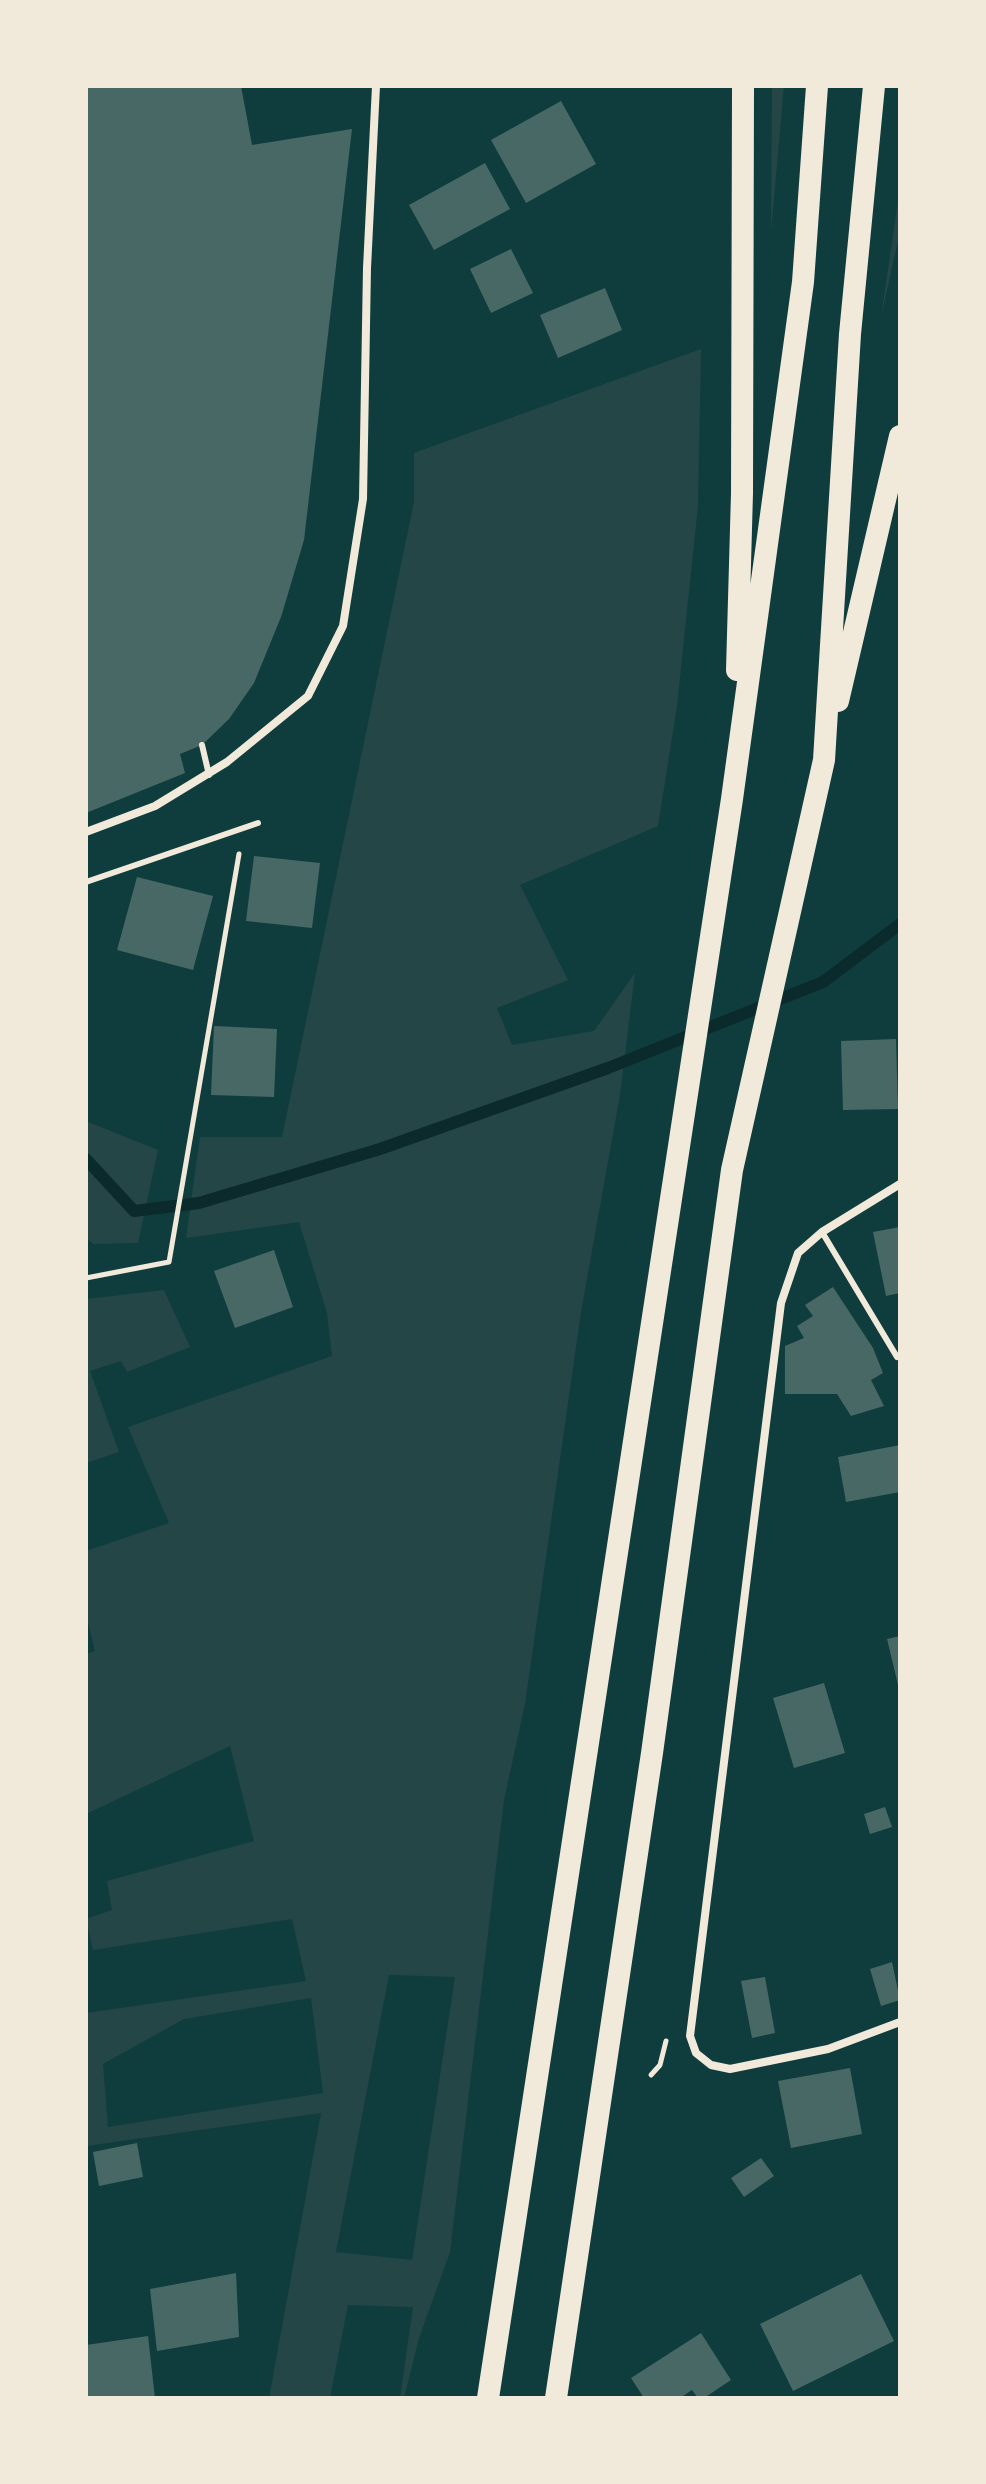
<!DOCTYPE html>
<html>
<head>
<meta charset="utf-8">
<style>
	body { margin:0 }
	#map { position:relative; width:986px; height:2484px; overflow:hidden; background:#0f3d3e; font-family:Merriweather,serif }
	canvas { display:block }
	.frame { position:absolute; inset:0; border:88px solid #f1e9da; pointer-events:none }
</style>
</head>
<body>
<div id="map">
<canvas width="986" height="2484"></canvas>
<div class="frame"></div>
</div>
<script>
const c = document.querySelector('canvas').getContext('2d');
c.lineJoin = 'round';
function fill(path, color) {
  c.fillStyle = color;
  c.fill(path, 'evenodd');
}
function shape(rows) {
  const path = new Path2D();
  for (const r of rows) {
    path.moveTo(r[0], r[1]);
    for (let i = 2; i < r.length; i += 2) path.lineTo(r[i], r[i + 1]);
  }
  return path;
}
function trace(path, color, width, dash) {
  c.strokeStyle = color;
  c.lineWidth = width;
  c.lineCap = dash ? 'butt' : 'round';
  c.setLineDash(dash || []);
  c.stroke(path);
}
fill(shape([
	[772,86,784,86,771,232],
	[900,187,900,232,881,317],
	[701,349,698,506,677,706,658,826,520,885,568,980,497,1008,512,1045,594,1031,635,973,620,1095,581,1312,525,1704,504,1800,450,2252,419,2338,404,2398,400,2398,413,2307,348,2305,330,2398,269,2398,321,2113,86,2146,86,2013,306,1981,292,1919,93,1950,86,1919,112,1910,107,1881,254,1841,230,1746,86,1814,86,1654,95,1651,86,1614,86,1551,169,1523,128,1427,332,1356,327,1313,299,1222,186,1238,200,1137,282,1137,414,502,414,453],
	[389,1975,455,1977,412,2260,336,2252],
	[311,1998,323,2093,108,2127,103,2064,184,2019],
	[86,1121,158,1150,138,1243,93,1244,86,1237],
	[164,1290,190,1347,127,1372,121,1361,90,1371,119,1452,86,1463,86,1299]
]), '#244646');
trace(shape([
	[86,1159,134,1211,199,1203,380,1149,608,1068,823,982,900,924]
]), '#0a2a2b', 12);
fill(shape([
	[86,86,241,86,252,145,352,129,304,540,281,617,254,683,229,719,202,745,180,754,185,773,86,813],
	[561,101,596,164,526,203,491,140],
	[485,163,510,209,434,250,409,205],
	[511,249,533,293,491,313,470,269],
	[605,288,622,330,558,358,540,315],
	[254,856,320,863,312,928,246,921],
	[137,877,213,896,193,970,117,950],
	[214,1026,277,1029,274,1097,211,1095],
	[896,1039,898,1109,843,1110,841,1041],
	[900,1227,900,1293,886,1296,873,1232],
	[274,1250,293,1307,235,1328,214,1271],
	[833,1287,873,1348,883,1373,871,1380,884,1406,851,1416,837,1394,785,1394,785,1346,804,1338,797,1326,813,1316,805,1305],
	[900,1445,900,1492,846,1502,838,1457],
	[900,1636,900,1689,899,1689,887,1639],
	[824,1683,845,1753,794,1768,773,1698],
	[885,1807,892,1827,870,1834,864,1814],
	[892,1962,900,2000,881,2006,870,1969],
	[765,1977,775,2033,752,2038,741,1981],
	[850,2068,862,2134,791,2148,778,2081],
	[137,2143,143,2177,99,2186,93,2152],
	[761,2158,774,2176,744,2197,731,2178],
	[236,2273,239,2337,157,2351,150,2289],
	[861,2274,894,2341,793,2391,760,2324],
	[701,2333,731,2380,704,2398,698,2398,692,2390,680,2398,644,2398,631,2378],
	[148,2336,155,2398,86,2398,86,2345]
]), '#486865');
trace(shape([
	[86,1278,169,1262,239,854],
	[651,2075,660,2065,666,2041]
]), '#f1e9da', 5);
trace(shape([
	[202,745,209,775],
	[86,882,258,823],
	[822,1232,897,1357,900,1355]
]), '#f1e9da', 6);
trace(shape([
	[86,832,155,806,227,762,308,696,343,626,363,499,367,268,376,86],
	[900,1184,822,1232,798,1253,781,1303,690,2036,696,2053,711,2065,730,2069,828,2049,900,2022]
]), '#f1e9da', 8);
trace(shape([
	[737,670,742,493,743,86],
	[838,701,900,436],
	[488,2398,732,799,803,282,817,86],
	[556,2398,652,1753,732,1170,824,760,850,334,874,86]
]), '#f1e9da', 22);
</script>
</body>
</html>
